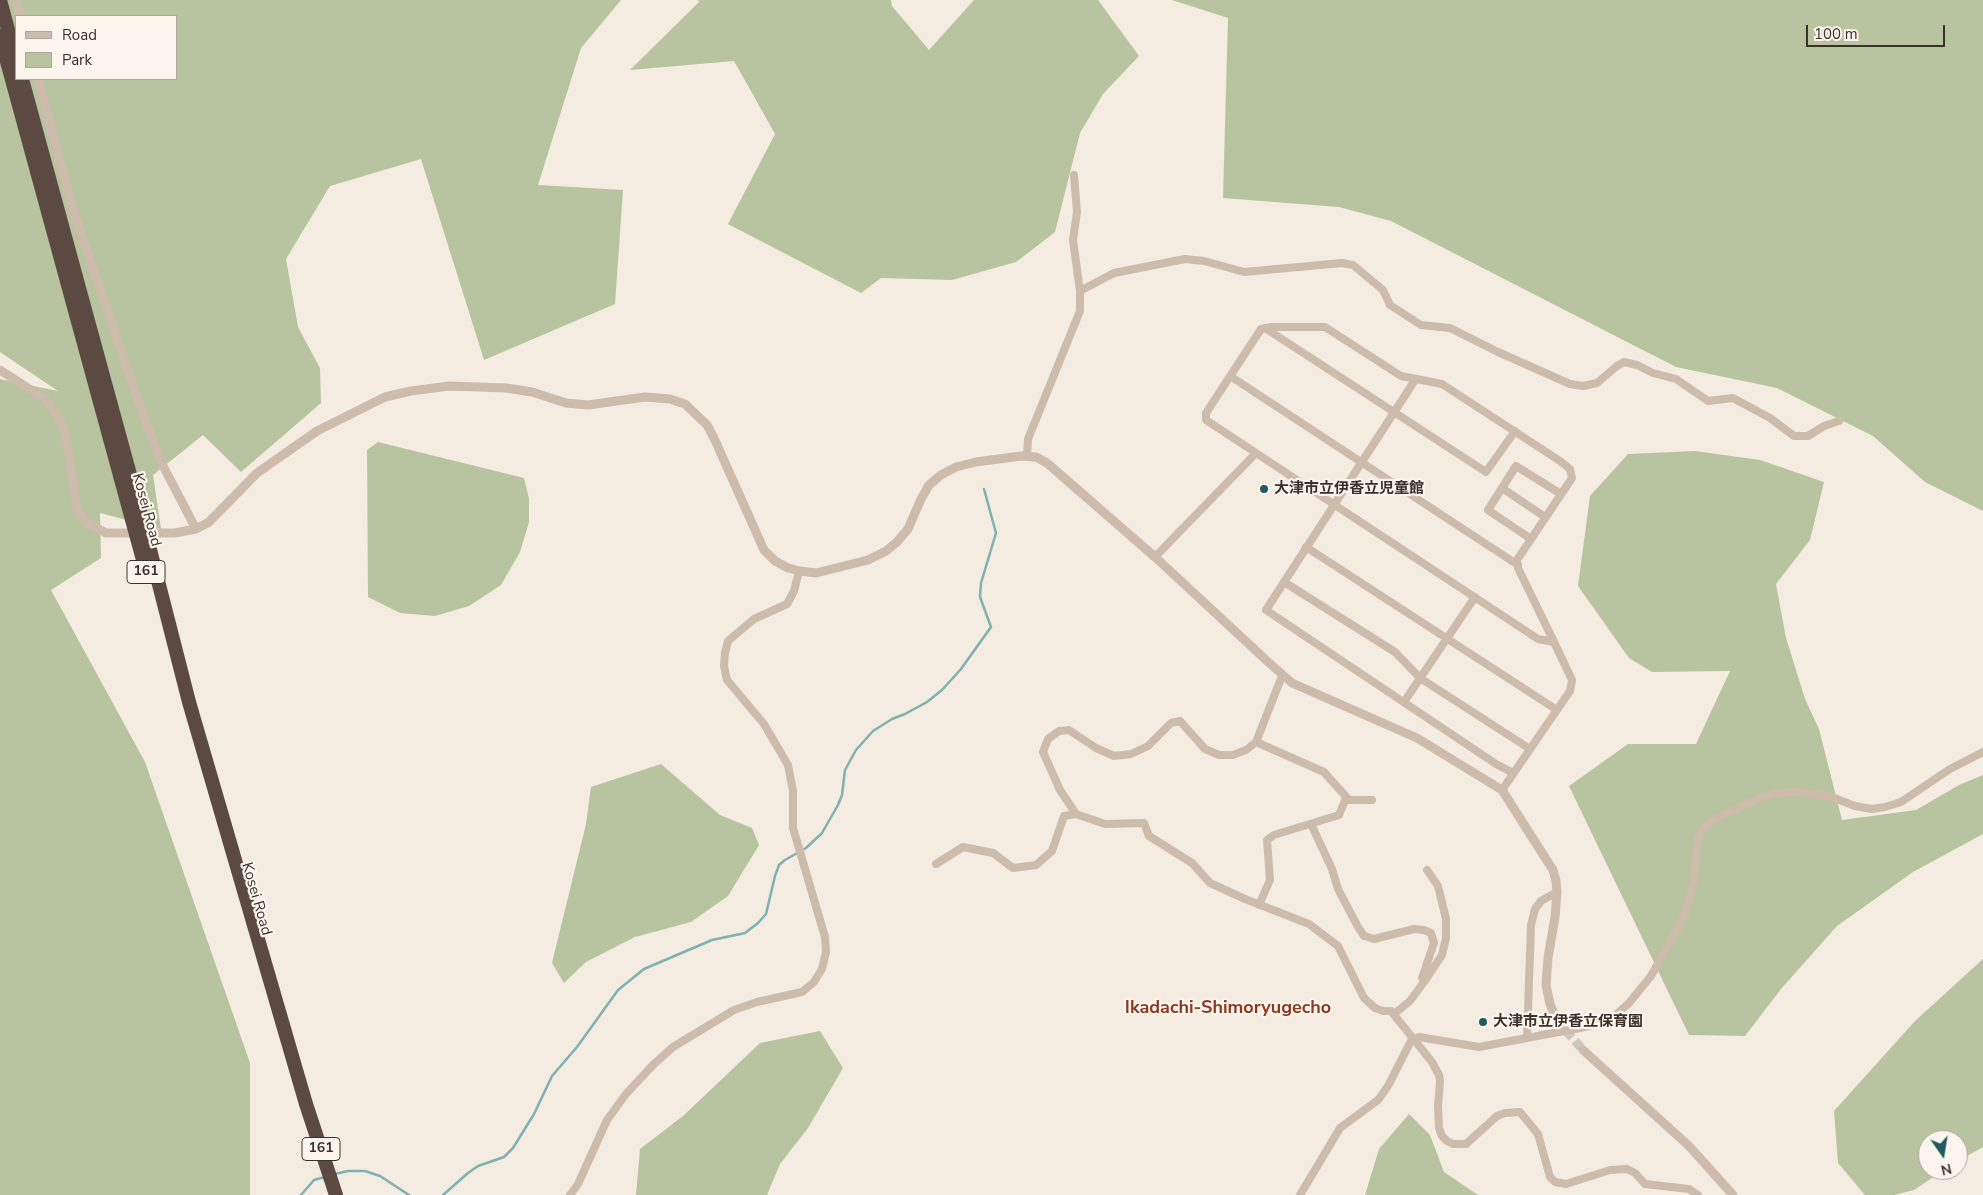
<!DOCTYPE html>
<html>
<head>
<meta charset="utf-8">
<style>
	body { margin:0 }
	#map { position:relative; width:1983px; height:1195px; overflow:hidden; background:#f4ebe1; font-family:"Nunito Sans",sans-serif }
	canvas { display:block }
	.legend { position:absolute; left:15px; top:15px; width:162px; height:65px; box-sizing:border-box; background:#fbf5ee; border:1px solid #aea6a0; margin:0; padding:6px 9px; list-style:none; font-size:15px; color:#3b302b }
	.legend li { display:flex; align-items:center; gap:10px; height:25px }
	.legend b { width:25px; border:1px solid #aea6a0 }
	.north { position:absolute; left:1918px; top:1130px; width:50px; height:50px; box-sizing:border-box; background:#fbf5ee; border:1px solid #aea6a0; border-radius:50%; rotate:167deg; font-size:14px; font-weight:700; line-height:20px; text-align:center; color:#3b302b }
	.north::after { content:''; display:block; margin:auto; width:18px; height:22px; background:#1f5a5e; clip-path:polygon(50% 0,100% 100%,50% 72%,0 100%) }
	.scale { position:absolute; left:1806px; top:25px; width:139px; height:22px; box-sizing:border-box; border:2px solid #3b302b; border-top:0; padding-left:6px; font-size:15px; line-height:18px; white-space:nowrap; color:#3b302b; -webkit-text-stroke:4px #fbf5ee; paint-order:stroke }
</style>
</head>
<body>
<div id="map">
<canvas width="1983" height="1195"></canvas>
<ul class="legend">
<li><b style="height:6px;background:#cdbbac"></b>Road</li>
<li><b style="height:14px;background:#b8c4a0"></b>Park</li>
</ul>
<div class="north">N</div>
<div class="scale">100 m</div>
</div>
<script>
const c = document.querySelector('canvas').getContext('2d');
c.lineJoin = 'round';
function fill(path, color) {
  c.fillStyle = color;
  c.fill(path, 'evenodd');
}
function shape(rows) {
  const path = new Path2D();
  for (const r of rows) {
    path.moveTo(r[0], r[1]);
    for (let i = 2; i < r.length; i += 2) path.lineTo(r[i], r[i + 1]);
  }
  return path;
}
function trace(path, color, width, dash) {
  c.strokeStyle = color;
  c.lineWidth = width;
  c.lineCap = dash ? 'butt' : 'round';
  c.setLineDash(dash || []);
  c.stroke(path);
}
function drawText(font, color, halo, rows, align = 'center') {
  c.font = font + ' "Nunito Sans","Noto Sans JP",sans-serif';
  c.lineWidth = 4.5;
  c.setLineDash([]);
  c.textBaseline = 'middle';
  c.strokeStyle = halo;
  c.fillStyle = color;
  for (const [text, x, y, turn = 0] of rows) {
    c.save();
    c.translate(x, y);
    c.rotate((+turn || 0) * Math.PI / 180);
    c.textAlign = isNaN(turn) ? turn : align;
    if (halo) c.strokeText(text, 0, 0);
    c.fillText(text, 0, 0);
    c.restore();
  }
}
fill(shape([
	[0,0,621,0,581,48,538,185,623,190,615,304,484,360,421,159,330,186,286,259,298,327,320,368,321,403,241,472,203,435,153,475,161,529,100,513,101,558,51,590,145,762,250,1063,250,1195,0,1195,0,379,58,391,0,352],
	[16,16,176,16,176,79,16,79],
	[698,0,891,0,892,6,929,50,974,0,1098,0,1139,56,1103,94,1080,133,1055,232,1016,262,952,280,881,278,861,293,728,224,775,134,734,61,630,70,699,2],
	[1172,0,1983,0,1983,511,1925,482,1873,436,1777,388,1676,367,1391,221,1339,207,1223,198,1228,18],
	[378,442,524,478,529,499,529,522,520,552,501,585,469,606,435,616,400,613,368,597,367,450],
	[1695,451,1760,460,1824,482,1810,540,1776,584,1786,638,1805,699,1819,729,1842,820,1916,810,1959,785,1983,775,1983,834,1913,872,1837,926,1781,989,1745,1036,1689,1035,1569,786,1628,744,1696,744,1730,671,1652,672,1629,658,1578,586,1590,496,1628,454],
	[661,764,720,815,752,828,759,845,728,896,691,922,635,937,586,962,564,983,552,963,586,824,591,787],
	[1983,959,1983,1147,1958,1161,1958,1140,1928,1140,1928,1170,1944,1170,1914,1190,1894,1195,1865,1195,1838,1163,1834,1111,1915,1021],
	[820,1031,843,1068,808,1128,780,1164,767,1195,636,1195,640,1149,683,1116,760,1043],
	[1409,1114,1430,1135,1444,1172,1478,1195,1365,1195,1379,1149]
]), '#b8c4a0');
trace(shape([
	[335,1174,348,1171,365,1171,380,1176,409,1195],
	[301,1195,314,1180,325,1177],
	[443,1195,468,1173,478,1166,504,1157,513,1148,534,1114,552,1076,577,1047,618,990,644,969,712,940,745,933,758,923,766,914,775,876,779,865,785,860,806,848,822,833,838,805,842,795,845,770,856,750,873,731,892,719,905,714,927,702,942,690,961,669,991,627,980,597,981,583,996,533,984,489]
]), '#7fb0b2', 2.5);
trace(shape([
	[1557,1021,1583,1050]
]), '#cfc6bd', 9, [9, 4.5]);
trace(shape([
	[1074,175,1077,212,1073,240,1080,291],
	[1265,328,1486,472,1515,431],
	[1230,376,1518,565],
	[1415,380,1266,610,1496,764,1513,773],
	[1027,456,1028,439,1080,311,1080,291,1114,273,1185,259,1204,261,1244,272,1342,263,1353,265,1383,290,1390,305,1421,325,1450,328,1498,352,1570,384,1583,386,1597,383,1617,366,1624,362,1637,365,1653,373,1676,379,1708,401,1733,398,1770,418,1794,436,1808,436,1824,426,1839,421],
	[1502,488,1545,517],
	[1531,539,1488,510,1516,466,1561,494],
	[1306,547,1557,710],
	[1155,557,1256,453],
	[1284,582,1395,652,1420,678,1530,749],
	[1404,702,1475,597],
	[1256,742,1324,772,1349,800,1372,800],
	[1502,790,1570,691,1572,680,1554,642,1518,568,1517,560,1572,478,1570,469,1560,461,1442,384,1401,376,1325,327,1272,327,1261,329,1206,413,1206,420,1538,639,1554,642],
	[1076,814,1060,790,1043,752,1048,739,1059,731,1069,730,1096,748,1114,756,1131,754,1148,746,1171,723,1180,721,1205,749,1219,755,1233,755,1246,750,1256,742,1282,676],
	[1311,824,1332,869,1338,889,1358,927,1364,936,1374,939,1414,929,1424,930,1431,933,1434,943,1422,978,1424,982],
	[936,864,963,847,993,853,1013,868,1036,865,1052,851,1064,816,1076,814,1105,824,1144,823,1149,836,1192,863,1210,883,1245,899,1309,924,1338,946,1364,998,1375,1008,1383,1011,1391,1011,1432,1062,1439,1075,1440,1081,1438,1106,1439,1128,1442,1136,1447,1141,1453,1144,1466,1144,1497,1116,1505,1113,1520,1112,1538,1134,1550,1177,1555,1182,1566,1184,1610,1170,1627,1169,1635,1173,1645,1184,1689,1189,1698,1195],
	[1259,905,1270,880,1267,840,1274,835,1339,815,1346,798],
	[1394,1014,1410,1001,1424,982,1442,955,1446,938,1446,919,1438,886,1427,870],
	[1527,1038,1531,925,1535,909,1541,901,1557,892],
	[570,1195,578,1184,607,1120,626,1094,653,1065,673,1047,734,1010,757,1002,802,992,814,982,822,969,826,952,825,937,793,828,793,791,788,765,764,724,727,680,724,666,725,653,728,641,754,619,787,604,794,591,798,575],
	[1300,1195,1340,1128,1378,1100,1388,1086,1412,1039,1419,1037,1479,1047,1580,1028,1600,1023,1615,1016,1629,1003,1651,976,1685,915,1694,881,1698,837,1705,826,1717,818,1757,799,1776,793,1795,792,1829,796,1855,806,1872,809,1885,807,1901,802,1950,769,1983,752]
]), '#cdbbac', 8);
trace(shape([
	[16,0,21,16],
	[38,79,75,216,138,400,161,462,196,529],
	[0,370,45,399,55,413,63,426,67,443,77,509,87,523,106,533,175,533,196,529,209,522,257,473,317,431,385,397,411,391,449,386,506,388,532,392,566,403,588,405,645,397,670,399,685,404,707,425,714,438,764,550,775,561,788,568,800,571,816,573,868,560,886,551,897,542,908,529,921,499,929,485,941,475,956,467,976,462,1021,456,1036,457,1047,463,1155,557,1266,660,1292,683,1417,738,1502,790,1553,870,1556,881,1557,892,1555,917,1548,958,1546,985,1550,1004,1557,1021],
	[1583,1050,1689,1146,1733,1195]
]), '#cdbbac', 9);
trace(shape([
	[0,0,16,59],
	[0,36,143,560],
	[22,79,143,522,189,702,306,1104,336,1195]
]), '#5c4a42', 14);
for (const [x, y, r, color] of [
	[1264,489,5,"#1f5a5e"],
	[1483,1022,5,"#1f5a5e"]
]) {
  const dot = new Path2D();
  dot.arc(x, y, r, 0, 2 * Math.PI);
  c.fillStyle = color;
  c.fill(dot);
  trace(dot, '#fbf5ee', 2);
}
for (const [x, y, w] of [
	[146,572,38],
	[321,1149,38]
]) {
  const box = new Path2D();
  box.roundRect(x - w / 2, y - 11.5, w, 23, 4);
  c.fillStyle = '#fbf5ee';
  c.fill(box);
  trace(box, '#3b302b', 1);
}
drawText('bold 14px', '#3b302b', null, [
	["161",146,572],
	["161",321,1149]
]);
drawText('bold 15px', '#3b302b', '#fbf5ee', [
	["大津市立伊香立児童館",1274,489],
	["大津市立伊香立保育園",1493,1022]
], 'left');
drawText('15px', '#3b302b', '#fbf5ee', [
	["Kosei Road",146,510,75],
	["Kosei Road",256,899,74]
]);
drawText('bold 18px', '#8c3b22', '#fbf5ee', [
	["Ikadachi-Shimoryugecho",1228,1009]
]);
</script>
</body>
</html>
